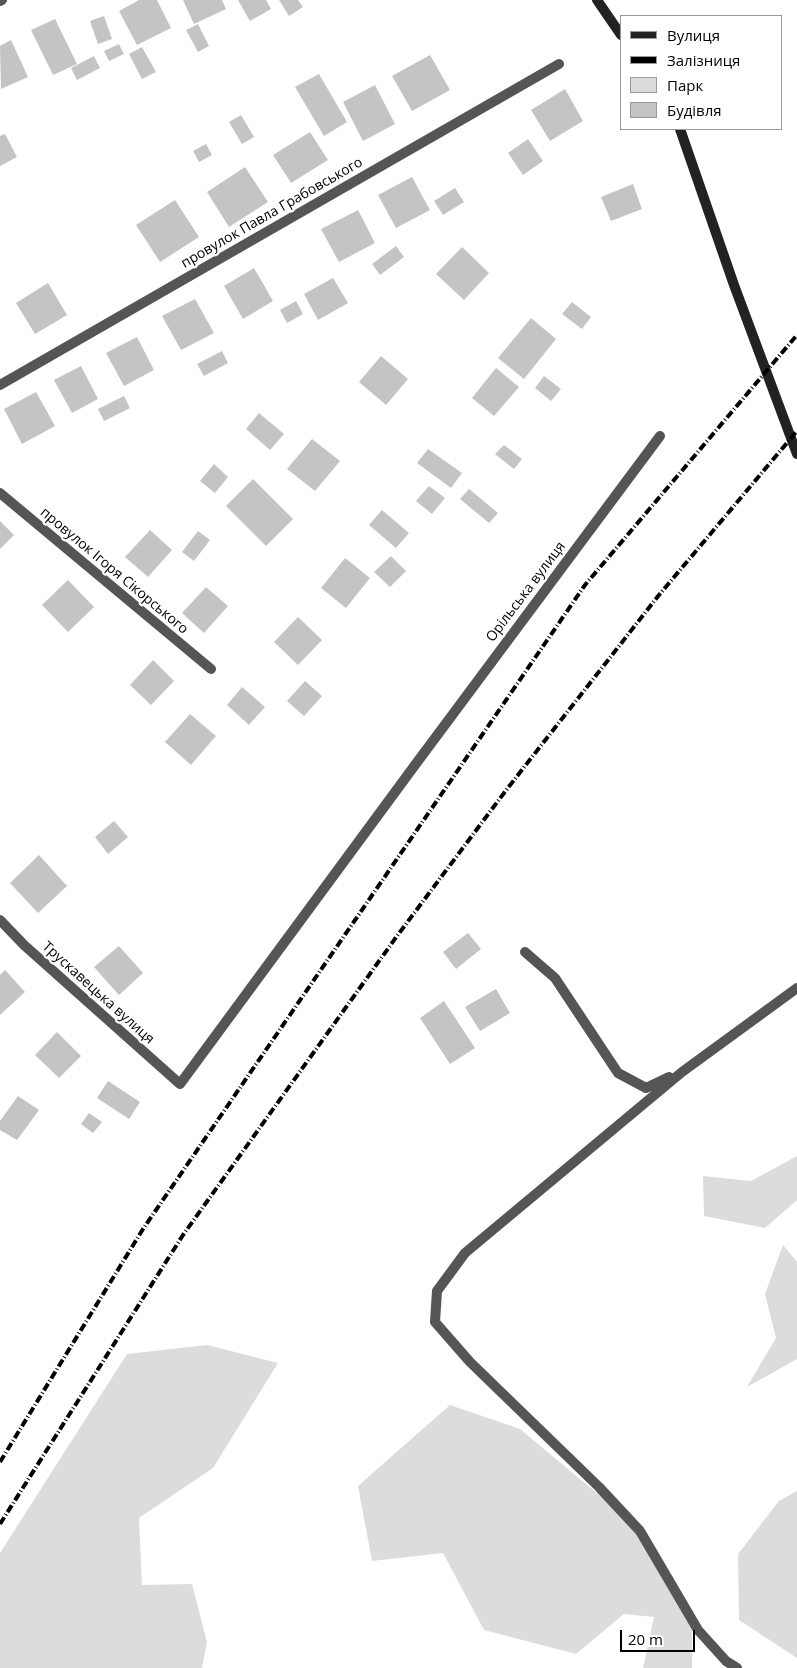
<!DOCTYPE html>
<html>
<head>
<meta charset="utf-8">
<style>
	body { margin:0 }
	#map { position:relative; width:797px; height:1668px; overflow:hidden; background:#fff; font-family:"Open Sans",sans-serif }
	canvas { display:block }
	.legend { position:absolute; left:620px; top:15px; width:162px; height:115px; box-sizing:border-box; background:#fff; border:1px solid #999; margin:0; padding:6px 9px; list-style:none; font-size:15px; color:#000 }
	.legend li { display:flex; align-items:center; gap:10px; height:25px }
	.legend b { width:25px; border:1px solid #999 }
	.scale { position:absolute; left:620px; top:1630px; width:75px; height:22px; box-sizing:border-box; border:2px solid #000; border-top:0; padding-left:6px; font-size:15px; line-height:18px; white-space:nowrap; color:#000; -webkit-text-stroke:4px #fff; paint-order:stroke }
</style>
</head>
<body>
<div id="map">
<canvas width="797" height="1668"></canvas>
<ul class="legend">
<li><b style="height:6px;background:#222"></b>Вулиця</li>
<li><b style="height:6px;background:#000"></b>Залізниця</li>
<li><b style="height:14px;background:#dcdcdc"></b>Парк</li>
<li><b style="height:14px;background:#c4c4c4"></b>Будівля</li>
</ul>
<div class="scale">20 m</div>
</div>
<script>
const c = document.querySelector('canvas').getContext('2d');
c.lineJoin = 'round';
function fill(path, color) {
  c.fillStyle = color;
  c.fill(path, 'evenodd');
}
function shape(rows) {
  const path = new Path2D();
  for (const r of rows) {
    path.moveTo(r[0], r[1]);
    for (let i = 2; i < r.length; i += 2) path.lineTo(r[i], r[i + 1]);
  }
  return path;
}
function trace(path, color, width, dash) {
  c.strokeStyle = color;
  c.lineWidth = width;
  c.lineCap = dash ? 'butt' : 'round';
  c.setLineDash(dash || []);
  c.stroke(path);
}
function drawText(font, color, halo, rows, align = 'center') {
  c.font = font + ' "Open Sans",sans-serif';
  c.lineWidth = 4.5;
  c.setLineDash([]);
  c.textBaseline = 'middle';
  c.strokeStyle = halo;
  c.fillStyle = color;
  for (const [text, x, y, turn = 0] of rows) {
    c.save();
    c.translate(x, y);
    c.rotate((+turn || 0) * Math.PI / 180);
    c.textAlign = isNaN(turn) ? turn : align;
    if (halo) c.strokeText(text, 0, 0);
    c.fillText(text, 0, 0);
    c.restore();
  }
}
fill(shape([
	[797,1156,797,1200,765,1228,704,1216,703,1176,751,1181],
	[783,1245,797,1262,797,1359,747,1387,776,1338,765,1294],
	[207,1345,278,1363,213,1468,139,1518,142,1585,192,1584,207,1642,202,1668,0,1668,0,1553,127,1354],
	[450,1405,520,1429,640,1529,692,1620,692,1668,643,1668,654,1617,624,1614,576,1654,484,1630,443,1553,372,1561,358,1486],
	[797,1491,797,1658,739,1620,738,1554,779,1501]
]), '#dcdcdc');
fill(shape([
	[139,0,157,0,171,28,137,45,119,11],
	[183,0,222,0,226,9,194,24],
	[238,0,266,0,271,9,250,21],
	[279,0,298,0,303,7,289,16],
	[104,16,112,39,98,44,90,21],
	[55,19,77,64,53,75,31,30],
	[198,24,209,46,198,52,186,30],
	[11,40,28,77,1,89,0,46],
	[119,44,124,54,109,61,104,51],
	[142,47,156,72,142,79,129,54],
	[430,55,450,90,412,111,392,76],
	[94,56,100,68,77,80,71,68],
	[319,74,347,122,324,136,295,87],
	[375,85,395,124,363,141,343,102],
	[565,89,583,121,550,141,531,110],
	[241,115,254,137,242,144,229,122],
	[310,132,328,160,291,183,273,155],
	[5,134,17,157,0,166,0,136],
	[528,139,543,161,523,175,508,153],
	[206,144,212,155,199,162,193,151],
	[245,167,268,202,229,227,207,192],
	[412,177,430,210,396,228,378,195],
	[633,184,642,209,611,221,601,197],
	[455,188,464,202,443,215,434,201],
	[175,200,199,237,160,262,136,225],
	[358,210,375,243,339,262,321,229],
	[396,246,404,257,380,275,372,264],
	[462,247,489,273,464,300,436,274],
	[254,268,273,301,243,319,224,286],
	[333,278,348,303,318,320,304,294],
	[48,283,67,315,35,334,16,303],
	[195,299,214,333,181,350,162,316],
	[296,301,303,314,287,323,280,310],
	[572,302,591,317,582,329,562,314],
	[531,318,556,339,524,379,498,358],
	[137,337,154,370,124,386,106,353],
	[222,351,228,363,204,376,197,364],
	[381,356,408,379,386,405,359,382],
	[81,366,98,399,72,413,54,380],
	[496,368,519,387,494,416,472,398],
	[544,376,561,389,551,401,535,388],
	[36,392,55,426,22,444,4,409],
	[124,396,130,408,104,421,98,409],
	[259,413,284,434,270,450,246,429],
	[312,439,340,461,315,491,287,469],
	[504,445,522,459,514,469,495,454],
	[428,449,462,473,451,488,417,463],
	[214,464,228,477,215,493,200,481],
	[253,479,293,519,266,546,226,506],
	[429,486,445,498,432,514,416,501],
	[469,489,498,513,489,523,460,499],
	[382,510,409,533,396,548,369,525],
	[0,521,14,535,0,549],
	[150,530,172,550,148,577,125,557],
	[198,531,210,540,194,561,182,552],
	[391,556,406,571,390,587,374,572],
	[345,558,370,578,346,608,321,588],
	[68,580,94,607,68,632,42,605],
	[206,587,228,606,204,633,182,613],
	[298,617,322,640,298,665,274,642],
	[153,660,174,681,151,705,130,685],
	[305,681,322,696,304,716,287,701],
	[242,687,265,707,249,725,227,705],
	[190,714,216,736,191,765,165,742],
	[114,821,128,837,108,854,95,837],
	[39,855,67,886,38,913,10,883],
	[468,933,481,949,456,969,443,952],
	[119,946,143,973,119,995,94,967],
	[5,970,25,992,0,1015,0,975],
	[496,989,510,1013,480,1031,465,1007],
	[444,1001,475,1048,450,1064,420,1018],
	[57,1032,81,1056,59,1078,35,1055],
	[108,1081,140,1102,129,1119,97,1098],
	[18,1096,39,1110,17,1140,0,1130,0,1121],
	[89,1113,102,1122,93,1133,81,1124]
]), '#c4c4c4');
trace(shape([
	[525,952,555,978,618,1073,646,1088,669,1077],
	[737,1668,726,1661,698,1630,640,1531,599,1487,470,1362,435,1322,437,1291,465,1253,682,1072,797,988]
]), '#555', 10);
trace(shape([
	[0,1,2,0],
	[0,385,559,64],
	[0,493,211,669],
	[0,920,24,945,180,1084,415,765,660,436]
]), '#555', 10);
trace(shape([
	[597,0,621,35],
	[680,129,734,285,797,454]
]), '#222', 10);
trace(shape([
	[0,1462,143,1229,585,585,797,335],
	[0,1524,183,1235,397,936,507,789,659,595,797,431]
]), '#000', 4, [8, 2.5, 1, 2.5]);
drawText('14px', '#000', '#fff', [
	["провулок Павла Грабовського",272,213,-30],
	["провулок Ігоря Сікорського",114,571,40],
	["Орільська вулиця",526,592,-53],
	["Трускавецька вулиця",98,993,42]
]);
</script>
</body>
</html>
